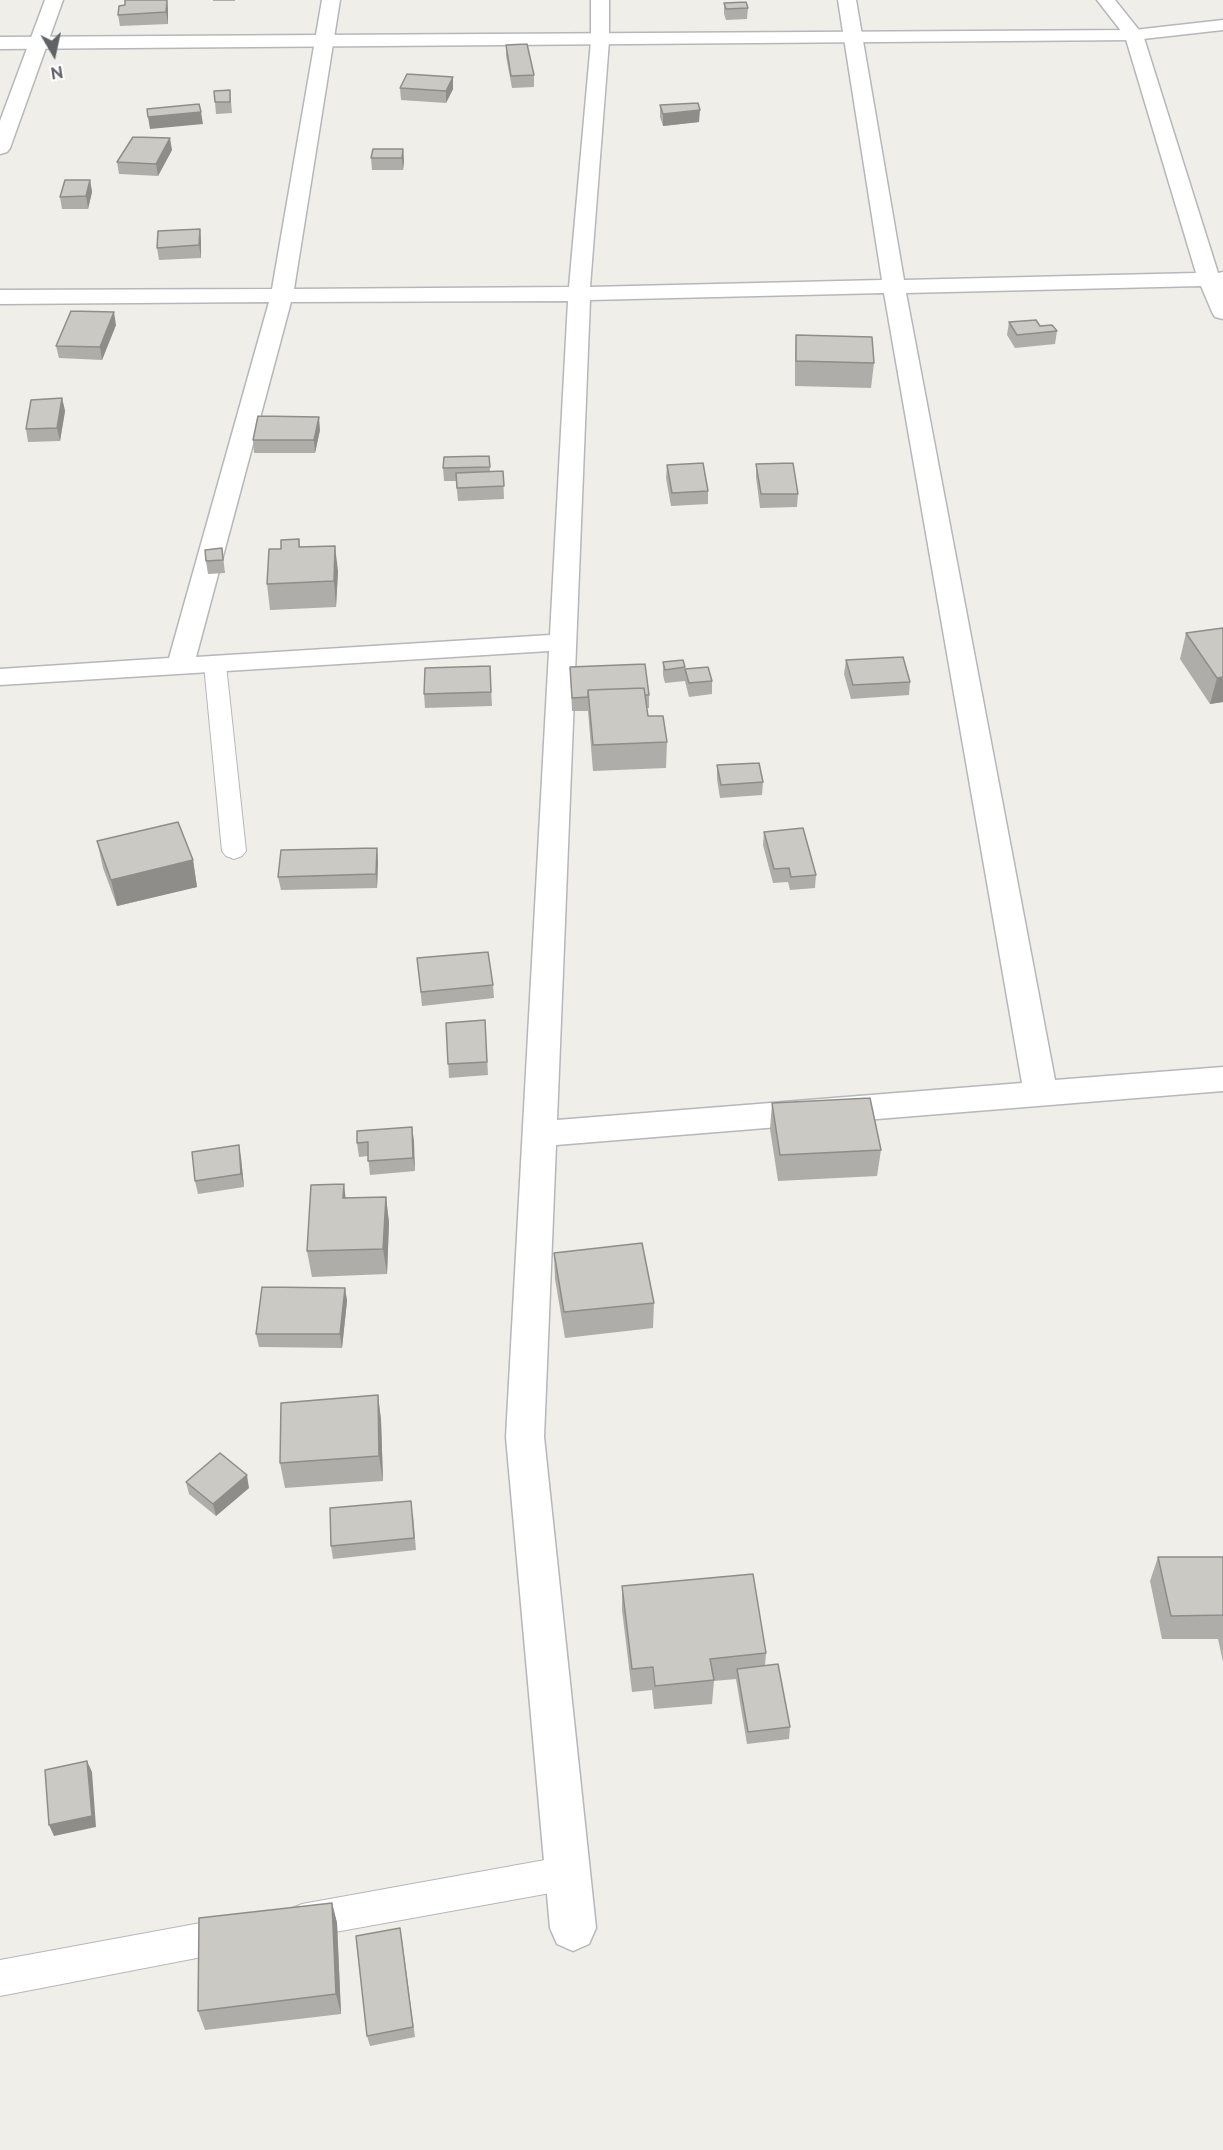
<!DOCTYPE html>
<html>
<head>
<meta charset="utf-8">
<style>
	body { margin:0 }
	#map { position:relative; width:1223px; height:2150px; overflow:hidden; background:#efeee8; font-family:Raleway,sans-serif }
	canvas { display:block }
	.north { position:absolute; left:24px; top:24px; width:60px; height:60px; -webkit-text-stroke:4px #fff; paint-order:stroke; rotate:171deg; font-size:16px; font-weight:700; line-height:24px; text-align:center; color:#5f6266 }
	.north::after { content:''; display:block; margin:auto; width:21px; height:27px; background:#5f6266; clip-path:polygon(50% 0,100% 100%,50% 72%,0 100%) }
</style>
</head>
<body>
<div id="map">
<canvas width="1223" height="2150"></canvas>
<div class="north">N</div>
</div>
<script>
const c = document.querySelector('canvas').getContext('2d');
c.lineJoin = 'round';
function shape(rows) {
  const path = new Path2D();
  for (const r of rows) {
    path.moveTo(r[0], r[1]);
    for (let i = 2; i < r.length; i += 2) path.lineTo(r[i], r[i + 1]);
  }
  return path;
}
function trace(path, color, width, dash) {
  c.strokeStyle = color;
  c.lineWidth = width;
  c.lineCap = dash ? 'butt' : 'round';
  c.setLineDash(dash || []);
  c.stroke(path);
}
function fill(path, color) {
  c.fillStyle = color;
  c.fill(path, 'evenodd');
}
const service = shape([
	[215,659,222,661,226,665,246,851,242,856,234,859,226,856,222,851,204,665,208,661,215,659],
	[567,1856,579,1861,584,1873,579,1885,567,1890,302,1938,290,1933,285,1921,290,1909,302,1904,567,1856],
	[233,1917,245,1922,250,1934,245,1946,233,1951,0,1996,0,1960,233,1917]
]);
const minor = shape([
	[45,0,63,0,10,148,7,152,0,154,0,121,45,0],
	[322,0,340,0,294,289,569,287,591,41,591,0,609,0,609,41,590,287,882,280,838,0,856,0,904,280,1196,273,1125,36,1097,0,1115,0,1143,35,1218,273,1223,272,1223,319,1215,317,1212,312,1201,286,906,293,1055,1080,1223,1067,1223,1091,556,1145,544,1437,596,1928,589,1944,573,1951,557,1944,550,1928,506,1437,549,651,0,685,0,669,169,658,269,302,0,304,0,290,272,289,322,0],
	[884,293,1022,1083,557,1120,590,300,884,293],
	[568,301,550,635,196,657,291,302,568,301]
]);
const tertiary = shape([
	[1223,20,1223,30,1134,40,0,49,0,37,1134,30,1223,20]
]);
trace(service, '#b5b7bb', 2);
trace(minor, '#b5b7bb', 3);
trace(tertiary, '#b5b7bb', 3);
fill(service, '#fff');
fill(minor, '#fff');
fill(tertiary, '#fff');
fill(shape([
	[167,0,168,9,168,24,120,26,118,15,125,5],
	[213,0,235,0,235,1,213,1],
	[724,3,748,8,747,19,726,20,724,14],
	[506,45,534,75,534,87,512,88,506,56],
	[400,88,453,89,446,103,401,100],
	[230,90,232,113,216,114,215,102],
	[660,105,699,122,663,126,660,117],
	[403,149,404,161,403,170,372,170,371,158],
	[172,150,158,176,119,174,117,162],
	[90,180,92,192,88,209,62,209,60,197],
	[200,229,201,241,201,258,159,260,157,248],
	[1009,322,1040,326,1057,331,1055,344,1015,348,1007,335],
	[116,325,102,360,59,358,56,346],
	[796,335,874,363,871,388,795,386,795,359],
	[62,398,65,411,60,441,28,442,26,429],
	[320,430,315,453,254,453,253,440],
	[489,456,490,471,503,471,504,499,458,501,456,481,444,481,443,468],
	[756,464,798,494,797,507,760,508,756,477],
	[667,465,708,491,708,504,671,506,666,478],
	[299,539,300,547,338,571,336,607,270,610,267,584,281,549],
	[222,548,225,573,208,574,206,561],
	[1223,628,1223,702,1210,704,1180,659,1186,633],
	[846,660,910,682,909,695,851,699,844,674],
	[663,662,685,667,685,669,712,681,712,694,689,697,685,681,665,683,663,675],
	[490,666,492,706,425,708,424,694],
	[570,667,649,695,649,708,646,708,648,716,667,742,666,768,593,771,588,711,572,711],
	[717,765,763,782,762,795,720,798,717,779],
	[764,832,816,875,815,888,790,890,788,882,773,883,763,845],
	[97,841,193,860,197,887,117,906,103,868],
	[377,848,378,862,377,888,281,890,278,877],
	[417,958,493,985,494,998,422,1006],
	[485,1020,488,1075,449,1078,446,1023],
	[772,1103,881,1150,877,1176,778,1181,770,1129],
	[412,1127,415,1171,370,1175,368,1156,359,1157,357,1143],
	[241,1158,244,1187,198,1194,195,1181],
	[386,1197,389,1223,387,1274,312,1277,307,1251,346,1198],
	[554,1253,654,1303,653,1328,565,1338,555,1279],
	[345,1288,347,1301,342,1348,259,1347,256,1334],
	[378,1395,381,1420,383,1481,285,1488,280,1463],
	[186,1482,249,1488,216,1516,189,1494],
	[413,1514,416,1550,333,1559,331,1546],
	[1158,1557,1223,1557,1223,1662,1218,1639,1162,1639,1150,1581],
	[622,1586,766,1653,765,1666,790,1727,789,1739,747,1744,736,1679,714,1681,712,1704,654,1709,652,1690,632,1692,622,1610],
	[332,1903,337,1923,341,2014,205,2030,198,2011],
	[402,1939,415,2037,370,2046,367,2036]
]), '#afada9');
fill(shape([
	[167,0,168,9,168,24,166,12],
	[453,77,453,89,446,103,446,91],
	[700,110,699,122,663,126,663,114],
	[201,112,203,124,150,129,148,117],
	[170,138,172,150,158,176,156,164],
	[403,149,404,161,403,170,402,158],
	[90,180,92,192,88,209,86,196],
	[200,229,201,241,201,258,199,245],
	[114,312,116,325,102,360,100,347],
	[62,398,65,411,60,441,57,428],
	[319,417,320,430,315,453,314,440],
	[335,546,338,571,336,607,334,581],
	[1223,677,1223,702,1210,704,1217,678],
	[377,848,378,862,377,888,376,874],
	[193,860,197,887,117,906,111,880],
	[412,1127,414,1141,415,1171,413,1158],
	[239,1145,241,1158,244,1187,241,1174],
	[344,1184,347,1210,343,1198],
	[386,1197,389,1223,387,1274,383,1249],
	[345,1288,347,1301,342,1348,340,1334],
	[378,1395,381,1420,383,1481,379,1456],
	[247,1475,249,1488,216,1516,213,1504],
	[87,1761,92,1772,96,1827,54,1836,49,1825],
	[332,1903,337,1923,341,2014,336,1994]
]), '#8e8d89');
const building = shape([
	[125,0,167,0,166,12,118,15,119,6,125,5,125,0],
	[746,2,748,8,726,9,724,3,746,2],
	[527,44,534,75,511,76,506,45,527,44],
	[407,74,453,77,446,91,400,88,407,74],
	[230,90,230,102,215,102,214,91,230,90],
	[698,103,700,110,663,114,660,105,698,103],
	[199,104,201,112,148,117,147,109,199,104],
	[133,137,170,138,156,164,117,162,133,137],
	[373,149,403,149,402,158,371,158,373,149],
	[65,180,90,180,86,196,60,197,65,180],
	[200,229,199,245,157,248,158,231,200,229],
	[71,311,114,312,100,347,56,346,71,311],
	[1036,320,1040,326,1052,325,1057,331,1017,335,1009,322,1036,320],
	[796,335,872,337,874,363,796,361,796,335],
	[62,398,57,428,26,429,31,400,62,398],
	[258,416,319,417,314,440,253,440,258,416],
	[489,456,490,467,443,468,444,457,489,456],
	[703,463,708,491,672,493,667,465,703,463],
	[793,463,798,494,761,494,756,464,793,463],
	[503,471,504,486,457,488,456,473,503,471],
	[299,539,299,547,335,546,334,581,267,584,269,549,281,549,281,540,299,539],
	[222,548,223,560,206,561,205,550,222,548],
	[1223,628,1223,677,1217,678,1186,633,1223,628],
	[903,657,910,682,853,685,846,660,903,657],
	[683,660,685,667,665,670,663,662,683,660],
	[645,664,649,695,645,695,644,688,588,690,588,697,572,698,570,667,645,664],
	[490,666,491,692,424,694,425,668,490,666],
	[708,667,712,681,689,683,685,669,708,667],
	[644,688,648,716,663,716,667,742,593,745,588,690,644,688],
	[759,763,763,782,721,785,717,765,759,763],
	[178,822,193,860,111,880,97,841,178,822],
	[803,828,816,875,791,877,789,868,774,869,764,832,803,828],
	[377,848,376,874,278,877,281,850,377,848],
	[488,952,493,985,421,992,417,958,488,952],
	[485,1020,487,1062,448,1064,446,1023,485,1020],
	[870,1098,881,1150,780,1155,772,1103,870,1098],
	[412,1127,413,1158,368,1161,368,1142,357,1143,357,1131,412,1127],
	[239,1145,241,1174,195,1181,192,1152,239,1145],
	[344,1184,343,1198,386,1197,383,1249,307,1251,311,1185,344,1184],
	[642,1243,654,1303,564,1312,554,1253,642,1243],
	[262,1287,345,1288,340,1334,256,1334,262,1287],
	[378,1395,379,1456,280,1463,281,1403,378,1395],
	[220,1453,247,1475,213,1504,186,1482,220,1453],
	[411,1501,414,1538,331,1546,330,1508,411,1501],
	[1158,1557,1223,1557,1223,1615,1171,1616,1158,1557],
	[753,1574,766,1653,710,1659,714,1680,655,1686,653,1667,632,1669,622,1586,753,1574],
	[778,1664,790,1727,748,1732,737,1669,778,1664],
	[87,1761,92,1816,49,1825,45,1770,87,1761],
	[332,1903,336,1994,198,2011,199,1918,332,1903],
	[400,1928,413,2027,367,2036,356,1936,400,1928]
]);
fill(building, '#cbc9c4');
trace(building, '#8e8d89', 1.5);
</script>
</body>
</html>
